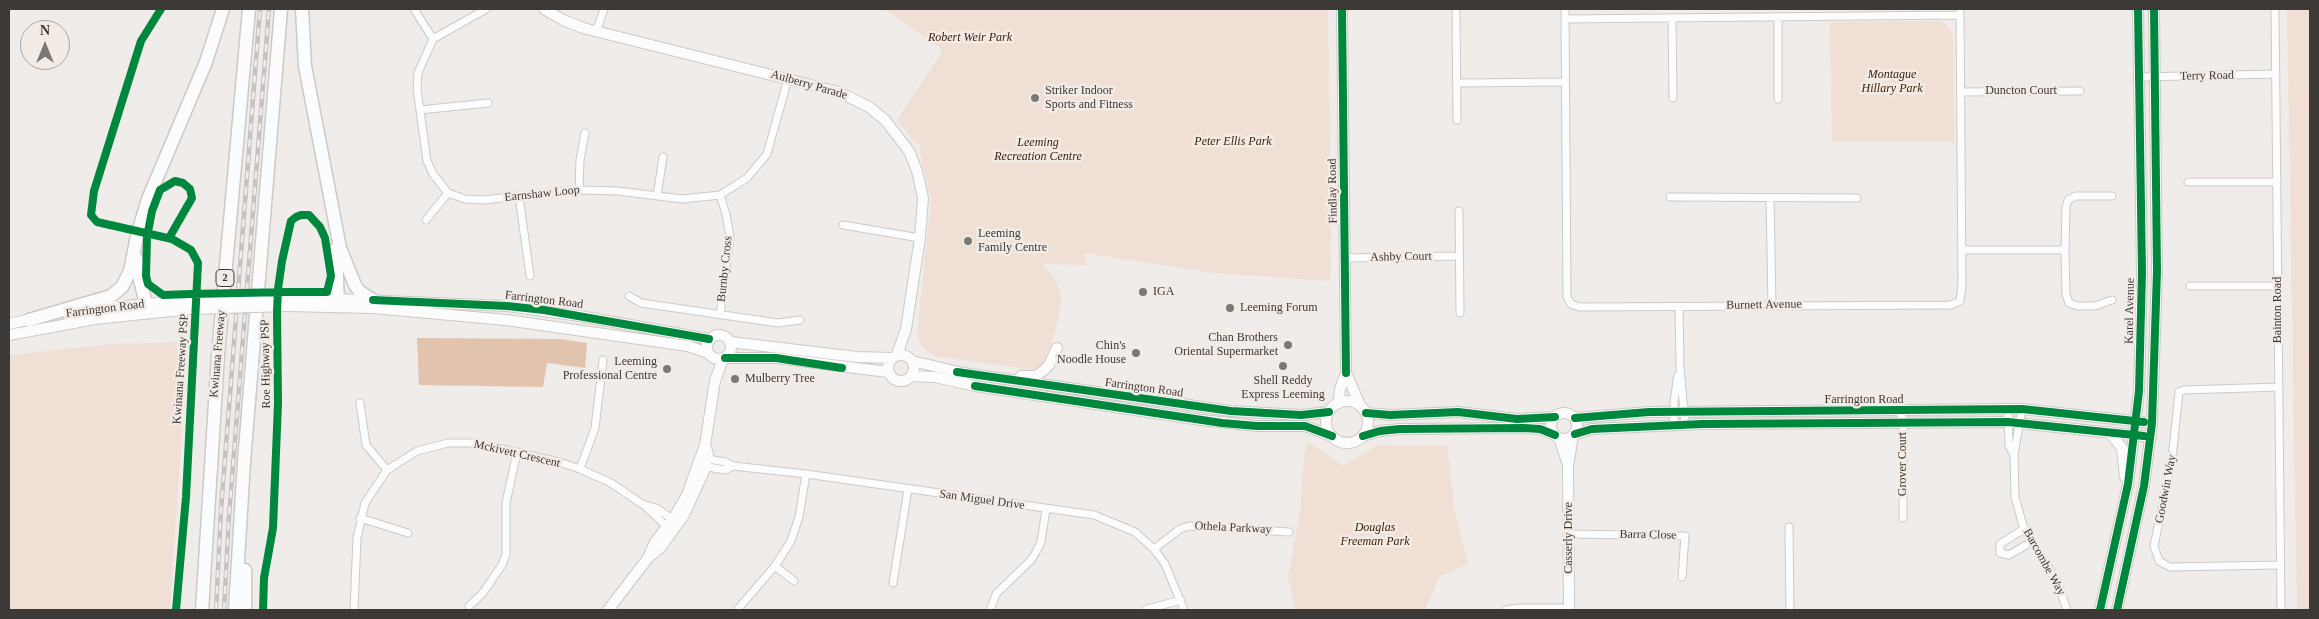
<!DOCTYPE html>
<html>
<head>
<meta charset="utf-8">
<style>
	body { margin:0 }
	#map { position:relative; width:2319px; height:619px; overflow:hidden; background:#f0ece9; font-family:Georgia,serif }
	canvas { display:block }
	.frame { position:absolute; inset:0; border:10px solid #3c3936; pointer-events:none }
	.north { position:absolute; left:20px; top:20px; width:50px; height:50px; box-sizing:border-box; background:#f3ebe6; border:1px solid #aaa4a0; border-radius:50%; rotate:0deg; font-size:14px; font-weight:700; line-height:20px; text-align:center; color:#3c3936 }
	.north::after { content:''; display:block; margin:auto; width:18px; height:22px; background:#7b7875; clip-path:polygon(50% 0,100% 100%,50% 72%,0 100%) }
</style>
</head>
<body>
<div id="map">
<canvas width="2319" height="619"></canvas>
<div class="frame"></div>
<div class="north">N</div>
</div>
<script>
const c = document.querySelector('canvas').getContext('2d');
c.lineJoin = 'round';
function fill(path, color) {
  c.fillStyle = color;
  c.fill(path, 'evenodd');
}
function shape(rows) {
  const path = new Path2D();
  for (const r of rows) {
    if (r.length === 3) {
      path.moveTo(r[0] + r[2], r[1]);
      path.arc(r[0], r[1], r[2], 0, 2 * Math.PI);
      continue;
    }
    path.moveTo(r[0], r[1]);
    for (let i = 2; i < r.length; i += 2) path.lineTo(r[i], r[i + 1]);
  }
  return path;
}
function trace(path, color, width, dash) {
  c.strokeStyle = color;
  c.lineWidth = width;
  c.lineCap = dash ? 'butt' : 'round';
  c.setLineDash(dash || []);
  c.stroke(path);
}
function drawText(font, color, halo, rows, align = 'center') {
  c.font = font + ' Georgia,serif';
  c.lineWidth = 5;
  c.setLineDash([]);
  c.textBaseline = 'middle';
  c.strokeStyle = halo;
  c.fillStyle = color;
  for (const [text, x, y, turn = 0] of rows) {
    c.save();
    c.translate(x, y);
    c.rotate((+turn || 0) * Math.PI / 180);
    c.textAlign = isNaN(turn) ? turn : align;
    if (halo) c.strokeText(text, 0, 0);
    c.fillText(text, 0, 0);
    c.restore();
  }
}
fill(shape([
	[884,9,1328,9,1331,229,1330,281,1213,273,1085,253,1087,265,1042,264,1056,280,1061,297,1058,320,1047,363,1036,370,934,356,922,347,917,334,931,200,920,152,921,145,914,142,897,120,943,50],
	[2287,9,2310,9,2310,610,2297,610],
	[1939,21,1948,26,1953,34,1954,142,1832,142,1830,22],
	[188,342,170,610,9,610,9,355,113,344],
	[1308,442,1343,466,1378,445,1447,446,1455,511,1468,564,1440,576,1425,610,1296,610,1288,578,1300,512,1304,455]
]), '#efdfd4');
fill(shape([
	[417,338,560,339,587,343,585,368,547,363,543,387,419,385]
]), '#e1c3ae');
const street = shape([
	[414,9,433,39],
	[486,9,433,39,418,73,417,89,427,161,433,174,448,193,465,199,483,200,579,190,618,191,682,199,720,195,747,178,767,154,788,79],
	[1565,9,1567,297,1571,304,1579,307,1951,305,1960,301,1962,285,1960,9],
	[2275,9,2281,610],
	[1456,13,1457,120],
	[1672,18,1673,98],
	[1565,19,1959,15],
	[596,32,604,9],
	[2139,77,2276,74],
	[1458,83,1564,82],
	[1961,92,2080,91],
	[1778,99,1778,17],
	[420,110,488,103],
	[2188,182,2277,182],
	[579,190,580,160,585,133],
	[519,196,530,276],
	[657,196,663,157],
	[1670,197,1857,198],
	[1770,198,1772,305],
	[1459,211,1460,313],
	[426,220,448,193],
	[843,225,920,238],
	[1962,250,2065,250],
	[1345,258,1458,256],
	[2190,286,2278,286],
	[629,296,641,303,778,323,800,320],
	[2112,300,2095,306,2077,306,2069,303,2066,295,2065,250,2066,207,2068,200,2076,196,2112,196],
	[1679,307,1680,367,1685,425],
	[720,315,730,237,726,214,720,195],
	[2279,387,2184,390,2179,392,2172,459,2154,546,2159,561,2170,567,2280,565],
	[360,403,366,445,387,470],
	[2022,409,2014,455,2015,497,2024,529,2057,581,2067,610],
	[2008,410,2009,446,2014,455],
	[1899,411,1903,419,1903,518],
	[1674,425,1674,401,1678,375],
	[703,458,725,462,733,466,806,474,1094,515,1135,532,1154,549,1165,564,1184,610],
	[702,466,725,470,733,466],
	[580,469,595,428,603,360],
	[643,504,669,529],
	[360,518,408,533],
	[1789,527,1790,610],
	[2024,529,2000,544,2000,553,2009,555,2033,541],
	[1570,534,1685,536,1682,577],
	[1154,549,1180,529,1189,526,1289,532],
	[775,566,794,581],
	[893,583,908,489],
	[469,606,482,594,502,565,506,555,506,503,517,452],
	[354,610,357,538,365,503,387,470,417,451,448,443,476,443,559,462,580,469,611,483,642,504,656,508,675,521],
	[737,610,775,566,791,541,799,517,806,474],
	[990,610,996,594,1031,560,1036,552,1041,542,1046,509],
	[1144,610,1181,600],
	[1506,610,1518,608,1569,608]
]);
const secondary = shape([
	[544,9,563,20,583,28,839,92,869,107,885,120,909,151,917,171,923,198,920,238,906,329,897,355],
	[287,297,507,306,580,316,709,339],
	[287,306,373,308,506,320,688,346,708,353],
	[70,313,102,308,191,300],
	[9,324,36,318],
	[719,347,12],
	[9,335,95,319,190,309],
	[730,342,857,357,891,358],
	[901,368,13],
	[725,358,776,358,888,372],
	[912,361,963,373,1231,411,1301,415,1329,412],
	[1346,373,1361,407],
	[911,376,935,377,975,386,1201,420,1257,426,1305,426,1332,436],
	[1021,376,1036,376,1043,371,1049,365,1057,348],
	[1347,422,21],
	[1339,403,1340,389,1346,373,1342,9],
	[1564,426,13],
	[1366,413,1390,415,1458,412,1517,419,1555,417],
	[1575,418,1649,412,2022,409,2152,423],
	[1575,434,1592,429,1702,424,2008,422,2151,437],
	[1363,436,1380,431,1400,429,1524,428,1540,429,1555,435],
	[1559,438,1568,465],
	[648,558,655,542,673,519,687,495,705,445,715,381,723,359],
	[608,610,648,558,661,547,684,515,704,471,708,454,705,445],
	[1569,610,1568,466,1573,436]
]);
const primary = shape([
	[2109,432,2122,448,2125,477],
	[2100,610,2128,484,2139,391,2142,272,2138,9],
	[2117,610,2144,486,2152,423,2157,271,2154,9]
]);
const highway = shape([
	[302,9,305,66,340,248,355,285,360,292,373,300],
	[336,249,338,306],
	[137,259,138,272,148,312],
	[29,320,111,296,122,287,130,271,137,236,148,199,206,62,223,9],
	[245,570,245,610],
	[202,610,218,355,249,9],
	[235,610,244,462,281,9]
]);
trace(street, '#ccc9c6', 9);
trace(secondary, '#ccc9c6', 12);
trace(primary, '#ccc9c6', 12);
trace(highway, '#ccc9c6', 15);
trace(street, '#fdfcfc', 7);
trace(secondary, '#fdfcfc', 10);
trace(primary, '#fdfcfc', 10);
trace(highway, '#fdfcfc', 12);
const rail = shape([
	[216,610,221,510,260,9],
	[224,610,229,516,269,9]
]);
trace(rail, '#c4c2c2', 4.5);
trace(rail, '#f3ebe6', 2.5, [8]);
const secondaryBridge = shape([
	[191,300,287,297],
	[190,309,287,306]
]);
trace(secondaryBridge, '#ccc9c6', 12, []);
trace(secondaryBridge, '#fdfcfc', 10);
trace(shape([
	[161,9,141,41,94,191,91,215,97,222,172,239,191,250,198,263,186,497,176,610],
	[1342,9,1346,373],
	[169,238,192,198,190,189,183,183,175,181,160,190,152,211,147,237,146,276,148,284,163,295,191,294,287,292,327,292,331,276,325,238,320,227,309,215,301,215,296,217,291,221,282,261,278,289,277,312,278,403,273,528,264,578,263,610],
	[373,300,507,306,544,310,709,339],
	[725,358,776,358,842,368],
	[957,372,1231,411,1301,415,1329,412],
	[975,386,1222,423,1257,426,1305,426,1332,436],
	[1366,413,1390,415,1458,412,1517,419,1555,417],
	[1575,418,1649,412,2022,409,2144,422],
	[1575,434,1592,429,1702,424,2008,422,2144,436],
	[1363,436,1380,431,1400,429,1524,428,1540,429,1555,435],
	[2100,610,2128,484,2139,391,2142,272,2138,9],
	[2117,610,2144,486,2152,423,2157,271,2154,9]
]), '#00873e', 8);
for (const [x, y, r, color] of [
	[1035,98,5,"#7b7875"],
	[968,241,5,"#7b7875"],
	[1143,292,5,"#7b7875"],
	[1230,308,5,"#7b7875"],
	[1288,345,5,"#7b7875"],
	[1136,353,5,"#7b7875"],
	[1283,366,5,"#7b7875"],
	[667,369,5,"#7b7875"],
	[735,379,5,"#7b7875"]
]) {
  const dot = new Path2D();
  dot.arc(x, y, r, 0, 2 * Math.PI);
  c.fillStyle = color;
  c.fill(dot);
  trace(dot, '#f3ebe6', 2);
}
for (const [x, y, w] of [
	[225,278,18]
]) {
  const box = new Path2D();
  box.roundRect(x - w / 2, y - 8.5, w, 17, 4);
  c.fillStyle = '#f3ebe6';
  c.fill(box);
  trace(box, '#3c3936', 1);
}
drawText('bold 11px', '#3c3936', null, [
	["2",225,278]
]);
drawText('italic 12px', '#3d210a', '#f3ebe6', [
	["Robert Weir Park",970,38],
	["Montague",1892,75],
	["Hillary Park",1892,89],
	["Peter Ellis Park",1233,142],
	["Leeming",1038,143],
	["Recreation Centre",1038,157],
	["Douglas",1375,528],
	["Freeman Park",1375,542]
]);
drawText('12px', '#3c3936', '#f3ebe6', [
	["Terry Road",2207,76,-1],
	["Aulberry Parade",809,85,16],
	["Duncton Court",2021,91],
	["Findlay Road",1333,191,-91],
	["Earnshaw Loop",542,194,-6],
	["Ashby Court",1401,257,-1],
	["Burnby Cross",725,269,-84],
	["Farrington Road",544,300,7],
	["Burnett Avenue",1764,305,-1],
	["Farrington Road",105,309,-7],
	["Bainton Road",2278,310,-90],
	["Karel Avenue",2130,311,-89],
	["Kwinana Freeway",218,354,-85],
	["Roe Highway PSP",266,364,-91],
	["Kwinana Freeway PSP",181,369,-86],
	["Farrington Road",1144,388,8],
	["Farrington Road",1864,400],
	["Mckivett Crescent",517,454,13],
	["Grover Court",1903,464,-90],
	["Goodwin Way",2166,489,-79],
	["San Miguel Drive",982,500,8],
	["Othela Parkway",1233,528,3],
	["Barra Close",1648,535,1],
	["Casserly Drive",1569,538,-90],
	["Barcombe Way",2044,562,61]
]);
drawText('12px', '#3c3936', '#f3ebe6', [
	["Striker Indoor",1045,91],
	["Sports and Fitness",1045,105],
	["Leeming",978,234],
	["Family Centre",978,248],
	["IGA",1153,292],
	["Leeming Forum",1240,308],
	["Chan Brothers",1278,338,"right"],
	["Oriental Supermarket",1278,352,"right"],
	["Chin's",1126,346,"right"],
	["Noodle House",1126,360,"right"],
	["Leeming",657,362,"right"],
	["Professional Centre",657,376,"right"],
	["Mulberry Tree",745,379],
	["Shell Reddy",1283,381,"center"],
	["Express Leeming",1283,395,"center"]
], 'left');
</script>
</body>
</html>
